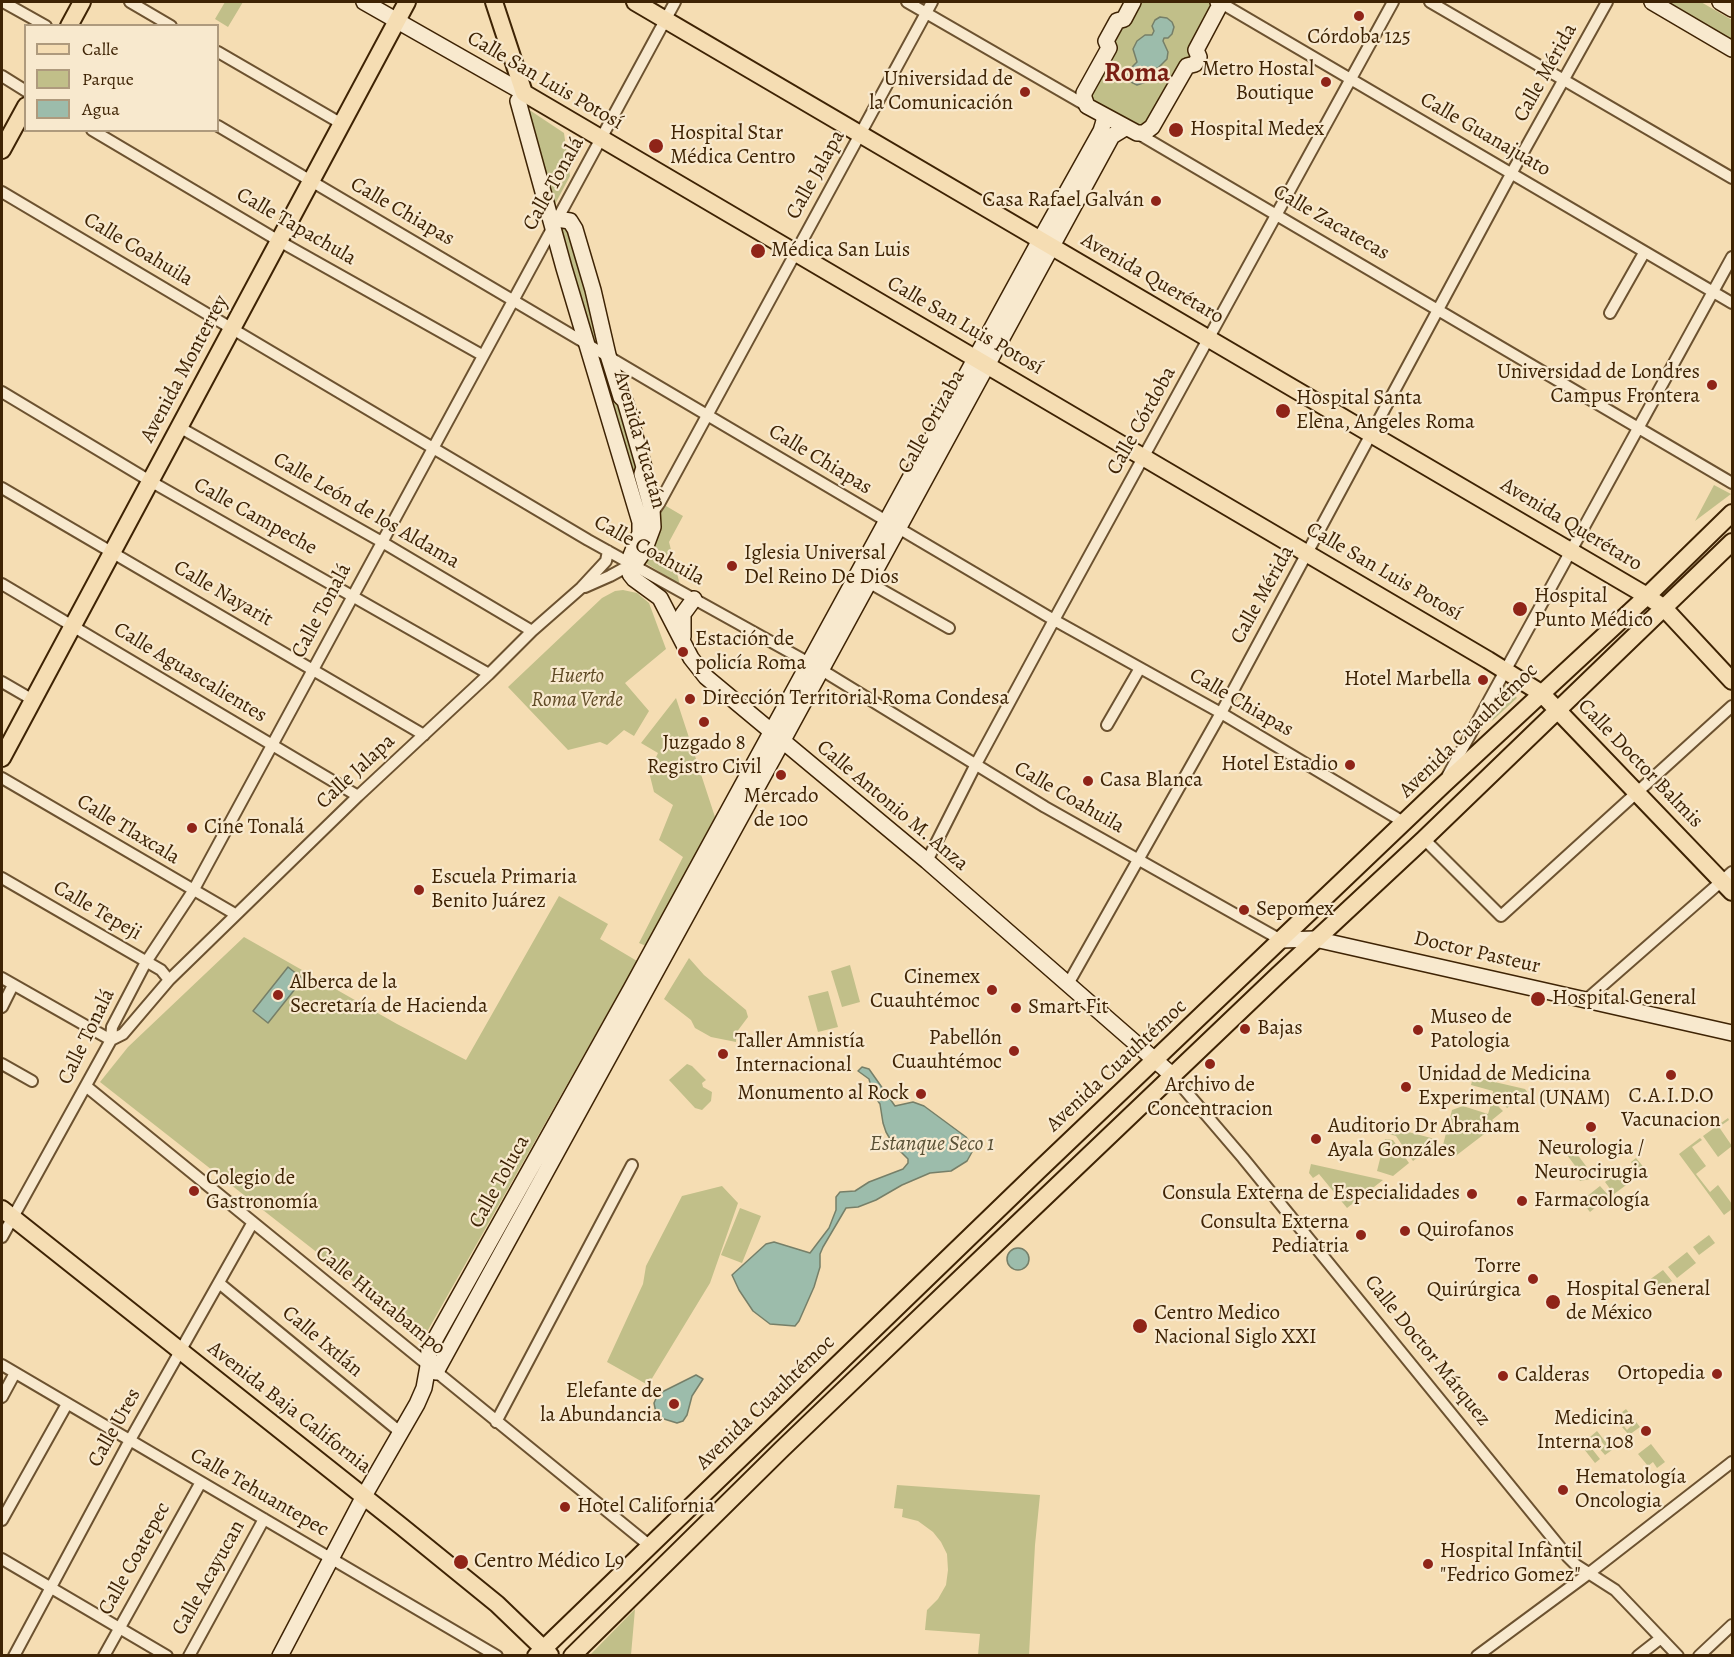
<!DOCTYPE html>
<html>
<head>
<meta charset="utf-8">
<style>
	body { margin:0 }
	#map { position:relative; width:1734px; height:1657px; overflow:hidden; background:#f5ddb3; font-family:Alegreya,serif }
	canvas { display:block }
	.frame { position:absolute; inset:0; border:3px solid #3e2304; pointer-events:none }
	.legend { position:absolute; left:24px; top:24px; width:195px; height:108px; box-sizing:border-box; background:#f8e9ce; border:2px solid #ae9a7d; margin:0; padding:8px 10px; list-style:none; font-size:18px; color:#3e2304 }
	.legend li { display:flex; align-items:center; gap:12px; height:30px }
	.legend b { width:30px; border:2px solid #ae9a7d }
</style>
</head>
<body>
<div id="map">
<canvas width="1734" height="1657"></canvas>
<div class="frame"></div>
<ul class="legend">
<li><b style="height:8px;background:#f5ddb3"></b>Calle</li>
<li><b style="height:16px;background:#c1bf89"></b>Parque</li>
<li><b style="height:16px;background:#9cbcab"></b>Agua</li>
</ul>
</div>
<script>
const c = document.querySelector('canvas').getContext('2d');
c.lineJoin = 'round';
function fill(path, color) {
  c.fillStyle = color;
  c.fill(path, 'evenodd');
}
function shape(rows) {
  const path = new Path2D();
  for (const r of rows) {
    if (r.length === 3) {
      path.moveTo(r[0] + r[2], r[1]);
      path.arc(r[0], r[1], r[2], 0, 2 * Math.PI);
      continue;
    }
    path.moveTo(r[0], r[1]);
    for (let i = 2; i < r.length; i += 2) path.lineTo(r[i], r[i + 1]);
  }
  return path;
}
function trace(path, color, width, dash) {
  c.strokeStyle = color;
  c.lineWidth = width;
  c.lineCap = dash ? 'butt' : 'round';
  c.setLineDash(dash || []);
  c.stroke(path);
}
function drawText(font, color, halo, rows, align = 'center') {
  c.font = font + ' Alegreya,serif';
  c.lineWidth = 4.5;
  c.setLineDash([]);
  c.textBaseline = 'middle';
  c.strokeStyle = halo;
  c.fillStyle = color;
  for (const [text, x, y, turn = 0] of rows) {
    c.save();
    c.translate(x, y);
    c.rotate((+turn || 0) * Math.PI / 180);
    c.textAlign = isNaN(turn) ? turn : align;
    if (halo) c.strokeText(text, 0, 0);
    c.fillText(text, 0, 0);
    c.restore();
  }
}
fill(shape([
	[225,2,243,2,228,27,215,19],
	[1133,2,1218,2,1196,50,1148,131,1087,106,1109,48],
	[1666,2,1701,2,1732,20,1732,40],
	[525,107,564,133,570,176,553,208],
	[570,223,603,349,592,342,558,224],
	[596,352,606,357,648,499,644,510],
	[1714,485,1731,494,1695,521],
	[666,506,683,516,669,542,680,585,644,562,652,545,661,512],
	[623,590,637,593,649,603,666,649,625,683,649,711,634,736,624,730,607,745,600,742,568,750,508,687,602,598,615,591],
	[1505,685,1517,698,1492,721],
	[676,698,715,817,646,946,639,943,683,857,659,840,673,805,654,792,649,772,658,753,641,743],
	[559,896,608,924,600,939,637,961,424,1337,404,1325,347,1276,100,1082,128,1047,244,937,397,1024,466,1060],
	[689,958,704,975,746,1010,748,1017,736,1033,736,1042,711,1037,695,1028,691,1020,664,999],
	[850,965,860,1002,842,1007,831,971],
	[828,991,838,1027,818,1032,808,996],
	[687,1064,692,1066,706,1080,702,1083,703,1087,712,1092,711,1101,702,1110,695,1108,669,1080],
	[1473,1077,1525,1089,1528,1093,1507,1108,1501,1101,1492,1099,1493,1091,1471,1085],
	[1491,1104,1498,1106,1503,1111,1492,1120,1496,1125,1453,1158,1443,1145,1452,1110,1463,1106,1488,1114],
	[1728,1118,1729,1120,1719,1127,1732,1146,1718,1157,1703,1136],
	[1370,1122,1435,1139,1433,1146,1413,1161,1396,1136,1369,1128],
	[1700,1138,1702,1140,1692,1147,1706,1166,1696,1174,1710,1192,1718,1185,1732,1204,1732,1209,1724,1215,1679,1154],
	[1385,1139,1393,1140,1409,1163,1393,1176,1377,1171],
	[1571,1146,1595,1178,1580,1181,1578,1178,1582,1175,1564,1151],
	[1636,1158,1646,1170,1636,1177,1630,1170,1634,1166,1631,1162],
	[1311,1164,1383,1180,1347,1208,1319,1174,1313,1178,1309,1173],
	[1620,1170,1623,1175,1627,1172,1633,1180,1614,1194,1605,1182],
	[722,1186,738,1203,710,1283,648,1385,607,1362,643,1284,646,1266,682,1196],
	[1600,1186,1609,1196,1590,1212,1581,1201],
	[740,1208,761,1216,742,1263,721,1255],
	[1709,1235,1715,1243,1699,1255,1693,1247],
	[1687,1252,1696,1263,1677,1278,1668,1267],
	[1663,1270,1672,1281,1654,1295,1645,1283],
	[1626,1409,1640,1427,1629,1435,1622,1427,1624,1426,1627,1430,1632,1425,1625,1416,1620,1420,1622,1423,1620,1424,1615,1418],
	[1597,1431,1612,1450,1605,1455,1597,1446,1601,1448,1605,1446,1598,1437,1594,1440,1596,1444,1590,1437],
	[1585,1440,1600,1459,1595,1463,1580,1444],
	[1651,1444,1665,1462,1657,1468,1653,1462,1648,1466,1638,1454],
	[897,1485,1040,1495,1035,1545,1029,1655,978,1655,980,1634,925,1630,927,1610,938,1599,946,1585,948,1570,947,1554,941,1542,933,1532,918,1521,902,1517,903,1509,894,1508],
	[635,1609,631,1655,590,1655]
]), '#c1bf89');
const water = shape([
	[1160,17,1167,18,1172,22,1174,27,1172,34,1168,38,1164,38,1163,41,1168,52,1167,59,1158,68,1148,69,1145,73,1147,78,1146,82,1137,85,1131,82,1127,77,1127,72,1137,62,1133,49,1137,41,1145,35,1152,35,1154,31,1152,26,1155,20,1160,17],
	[288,967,303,979,268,1023,253,1011,288,967],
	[862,1067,869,1069,895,1106,913,1102,924,1106,966,1137,971,1144,972,1152,967,1161,951,1171,930,1173,902,1185,876,1200,858,1207,846,1208,823,1247,820,1254,820,1267,814,1287,799,1321,795,1326,770,1324,753,1311,739,1290,732,1275,766,1244,774,1242,810,1253,829,1228,836,1210,836,1197,840,1192,855,1191,869,1182,903,1169,908,1163,908,1159,893,1144,886,1132,883,1123,880,1104,873,1094,869,1079,858,1071,862,1067],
	[1018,1259,11],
	[696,1375,703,1379,692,1396,687,1415,683,1421,677,1423,664,1419,656,1413,654,1403,658,1394,696,1375]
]);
fill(water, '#9cbcab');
trace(water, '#767f68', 1.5);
const street = shape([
	[3,2,46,26],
	[130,2,171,26],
	[907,2,1087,106],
	[1430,2,1732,178],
	[1221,3,1732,303],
	[218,52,342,124],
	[2,76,26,91],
	[218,126,1054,620,1221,713,1405,823],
	[92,130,279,241,482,355],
	[1137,133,1732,483],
	[2,192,588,540,820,669,1045,807,1281,940],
	[1610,313,1644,253],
	[2,392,150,481,489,674],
	[179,427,382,542,532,631],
	[2,488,424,735],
	[647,512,656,508,660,502,932,2],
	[868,582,949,628],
	[2,584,358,796],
	[585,587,610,576,632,564],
	[2,682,33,700],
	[1107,725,1140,668],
	[1448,775,1732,257],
	[2,778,235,914],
	[1424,839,1501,916,1732,706],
	[927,861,975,766,1054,620,1393,2],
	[2,878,161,970,169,980],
	[2,978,111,1040],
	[1068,984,1221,713,1511,174,1607,2],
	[1586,1000,1732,872],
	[2,1007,13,985],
	[111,1040,123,1034,169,980,358,796,489,674,532,631,581,588,606,561,608,551],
	[2,1064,32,1081],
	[1172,1075,1243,1158,1568,1557,1576,1565,1615,1590,1678,1656],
	[87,1087,650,1546],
	[2,1237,111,1040,112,1027,146,962,193,891,675,2],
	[219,1283,400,1432],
	[2,1365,497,1656],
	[2,1397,15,1373],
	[496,1422,632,1165],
	[2,1520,67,1404],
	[2,1559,167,1656],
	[14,1656,130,1440,253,1222],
	[104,1656,201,1482],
	[189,1656,264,1519],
	[1477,1656,1588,1574,1732,1462],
	[1638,1656,1661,1638],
	[1699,1656,1732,1625]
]);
const secondary = shape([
	[364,2,524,93,518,101,564,268,640,522,640,533,630,558,630,574,634,579,660,598,691,658,706,677,927,861,1172,1075],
	[1133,2,1124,19,1117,21,1106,41,1109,48,1084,93,1084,98,1087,106,1137,133,1144,133,1152,127,1187,66,1195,64,1199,57,1196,50,1221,3,1218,2],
	[1652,2,1732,49],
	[1720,2,1732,9],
	[557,219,570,221,575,229,593,290,608,355,621,397,625,401,644,467,642,474,652,510,653,527,644,551,637,561,632,564],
	[683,637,683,614,694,599],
	[1281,940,1315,939,1732,1033],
	[436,1372,782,742,1112,136,1125,128],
	[280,1656,364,1496,417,1404,424,1388,428,1366,429,1350,631,989,1040,240,1101,131,1104,121,1103,115]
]);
const primary = shape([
	[494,2,524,93,1488,660,1541,693,1732,892],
	[635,2,1647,596,1664,608,1732,681],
	[69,26,82,2],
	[2,150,26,106],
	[2,758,407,2],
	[2,1209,401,1526,497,1604,550,1655],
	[536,1656,1038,1171,1443,785,1647,596,1732,513],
	[572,1656,782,1449,1019,1222,1277,976,1424,839,1732,542]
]);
trace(street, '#6c5230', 14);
trace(secondary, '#3e2304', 18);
trace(primary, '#3e2304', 20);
trace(street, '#f8e9ce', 10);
trace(secondary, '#f8e9ce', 15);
trace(primary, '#f5ddb3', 16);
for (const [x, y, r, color] of [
	[1359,16,6,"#8f2418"],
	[1326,82,6,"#8f2418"],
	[1025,92,6,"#8f2418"],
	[1176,130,8,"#8f2418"],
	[656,146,8,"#8f2418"],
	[1156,201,6,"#8f2418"],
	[758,251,8,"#8f2418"],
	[1712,385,6,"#8f2418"],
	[1283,411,8,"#8f2418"],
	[732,566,6,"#8f2418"],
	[1520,609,8,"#8f2418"],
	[683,652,6,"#8f2418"],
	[1483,680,6,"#8f2418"],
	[690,699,6,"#8f2418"],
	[704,722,6,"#8f2418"],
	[1350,765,6,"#8f2418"],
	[781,775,6,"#8f2418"],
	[1088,781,6,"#8f2418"],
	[192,828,6,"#8f2418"],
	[419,890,6,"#8f2418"],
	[1244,910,6,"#8f2418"],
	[992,990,6,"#8f2418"],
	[278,995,6,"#8f2418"],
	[1538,999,8,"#8f2418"],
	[1016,1008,6,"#8f2418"],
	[1245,1029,6,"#8f2418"],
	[1418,1030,6,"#8f2418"],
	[1014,1051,6,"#8f2418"],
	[723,1054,6,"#8f2418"],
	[1210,1064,6,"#8f2418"],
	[1671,1075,6,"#8f2418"],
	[1406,1087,6,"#8f2418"],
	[921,1094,6,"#8f2418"],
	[1591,1127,6,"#8f2418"],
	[1316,1139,6,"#8f2418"],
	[194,1191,6,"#8f2418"],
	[1472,1194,6,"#8f2418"],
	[1522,1201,6,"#8f2418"],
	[1405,1231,6,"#8f2418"],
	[1361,1235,6,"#8f2418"],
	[1533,1279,6,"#8f2418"],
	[1553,1302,8,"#8f2418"],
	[1140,1326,8,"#8f2418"],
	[1717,1374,6,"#8f2418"],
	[1503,1376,6,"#8f2418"],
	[674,1404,6,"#8f2418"],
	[1646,1431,6,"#8f2418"],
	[1563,1490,6,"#8f2418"],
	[565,1507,6,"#8f2418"],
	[461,1562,8,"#8f2418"],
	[1428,1564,6,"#8f2418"]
]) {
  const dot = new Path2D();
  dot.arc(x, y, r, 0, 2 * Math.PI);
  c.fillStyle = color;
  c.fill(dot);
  trace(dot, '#f8e9ce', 2);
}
drawText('21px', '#3e2304', '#f8e9ce', [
	["Córdoba 125",1359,38,"center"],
	["Metro Hostal",1314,70,"right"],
	["Boutique",1314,94,"right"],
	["Universidad de",1013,80,"right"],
	["la Comunicación",1013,104,"right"],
	["Hospital Medex",1190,130],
	["Hospital Star",670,134],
	["Médica Centro",670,158],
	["Casa Rafael Galván",1144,201,"right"],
	["Médica San Luis",771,251],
	["Universidad de Londres",1700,373,"right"],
	["Campus Frontera",1700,397,"right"],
	["Hospital Santa",1296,399],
	["Elena, Angeles Roma",1296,423],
	["Iglesia Universal",744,554],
	["Del Reino De Dios",744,578],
	["Hospital",1534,597],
	["Punto Médico",1534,621],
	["Estación de",695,640],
	["policía Roma",695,664],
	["Hotel Marbella",1471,680,"right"],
	["Dirección Territorial Roma Condesa",702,699],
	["Juzgado 8",704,744,"center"],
	["Registro Civil",704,768,"center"],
	["Hotel Estadio",1338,765,"right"],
	["Casa Blanca",1100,781],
	["Mercado",781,797,"center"],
	["de 100",781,821,"center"],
	["Cine Tonalá",204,828],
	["Escuela Primaria",431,878],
	["Benito Juárez",431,902],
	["Sepomex",1256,910],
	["Cinemex",980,978,"right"],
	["Cuauhtémoc",980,1002,"right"],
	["Alberca de la",290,983],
	["Secretaría de Hacienda",290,1007],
	["Hospital General",1552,999],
	["Smart Fit",1028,1008],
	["Museo de",1430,1018],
	["Patologia",1430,1042],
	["Bajas",1257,1029],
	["Pabellón",1002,1039,"right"],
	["Cuauhtémoc",1002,1063,"right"],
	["Taller Amnistía",735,1042],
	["Internacional",735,1066],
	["Unidad de Medicina",1418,1075],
	["Experimental (UNAM)",1418,1099],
	["Archivo de",1210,1086,"center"],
	["Concentracion",1210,1110,"center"],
	["Monumento al Rock",909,1094,"right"],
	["C.A.I.D.O",1671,1097,"center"],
	["Vacunacion",1671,1121,"center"],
	["Auditorio Dr Abraham",1328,1127],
	["Ayala Gonzáles",1328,1151],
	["Neurologia /",1591,1149,"center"],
	["Neurocirugia",1591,1173,"center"],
	["Colegio de",206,1179],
	["Gastronomía",206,1203],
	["Consula Externa de Especialidades",1460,1194,"right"],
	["Farmacología",1534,1201],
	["Consulta Externa",1349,1223,"right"],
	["Pediatria",1349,1247,"right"],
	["Quirofanos",1417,1231],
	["Torre",1521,1267,"right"],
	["Quirúrgica",1521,1291,"right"],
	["Hospital General",1566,1290],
	["de México",1566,1314],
	["Centro Medico",1154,1314],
	["Nacional Siglo XXI",1154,1338],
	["Ortopedia",1705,1374,"right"],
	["Calderas",1515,1376],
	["Elefante de",662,1392,"right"],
	["la Abundancia",662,1416,"right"],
	["Medicina",1634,1419,"right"],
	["Interna 108",1634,1443,"right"],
	["Hematología",1575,1478],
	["Oncologia",1575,1502],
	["Hotel California",577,1507],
	["Hospital Infantil",1440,1552],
	["\"Fedrico Gomez\"",1440,1576],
	["Centro Médico L9",474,1562]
], 'left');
drawText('21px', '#3e2304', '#f8e9ce', [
	["Calle Mérida",1546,73,-61],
	["Calle San Luis Potosí",545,81,30],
	["Calle Guanajuato",1485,135,30],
	["Calle Jalapa",816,175,-61],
	["Calle Tonalá",554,184,-61],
	["Calle Chiapas",402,212,30],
	["Calle Zacatecas",1331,223,30],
	["Calle Tapachula",296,227,30],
	["Calle Coahuila",138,250,31],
	["Avenida Querétaro",1152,279,30],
	["Calle San Luis Potosí",965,326,30],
	["Avenida Monterrey",185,369,-62],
	["Calle Córdoba",1142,421,-61],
	["Calle Orizaba",932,422,-61],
	["Avenida Yucatán",639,440,74],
	["Calle Chiapas",820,460,31],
	["Calle León de los Aldama",366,511,30],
	["Calle Campeche",255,517,29],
	["Avenida Querétaro",1571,525,31],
	["Calle Coahuila",649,551,29],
	["Calle San Luis Potosí",1384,572,30],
	["Calle Nayarit",223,594,30],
	["Calle Mérida",1263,595,-61],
	["Calle Tonalá",322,611,-62],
	["Calle Aguascalientes",190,673,31],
	["Calle Chiapas",1241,703,30],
	["Avenida Cuauhtémoc",1469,731,-44],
	["Calle Doctor Balmis",1640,764,46],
	["Calle Jalapa",356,772,-43],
	["Calle Coahuila",1069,798,30],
	["Calle Antonio M. Anza",892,806,40],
	["Calle Tlaxcala",128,830,31],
	["Calle Tepeji",97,911,30],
	["Doctor Pasteur",1477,953,13],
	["Calle Tonalá",87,1037,-64],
	["Avenida Cuauhtémoc",1117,1066,-43],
	["Calle Toluca",500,1182,-61],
	["Calle Huatabampo",380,1301,39],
	["Calle Ixtlán",322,1342,40],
	["Calle Doctor Márquez",1427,1351,51],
	["Avenida Cuauhtémoc",766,1403,-44],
	["Avenida Baja California",289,1408,38],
	["Calle Ures",115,1428,-61],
	["Calle Tehuantepec",259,1493,30],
	["Calle Coatepec",135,1559,-61],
	["Calle Acayucan",209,1578,-61]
]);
drawText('italic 21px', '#5f4a25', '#f8e9ce', [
	["Huerto",577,677],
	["Roma Verde",577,701]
]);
drawText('italic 22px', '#5a5136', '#f8e9ce', [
	["Estanque Seco 1",932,1145]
]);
drawText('bold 27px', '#7a1f14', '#f8e9ce', [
	["Roma",1137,74]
]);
</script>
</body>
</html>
